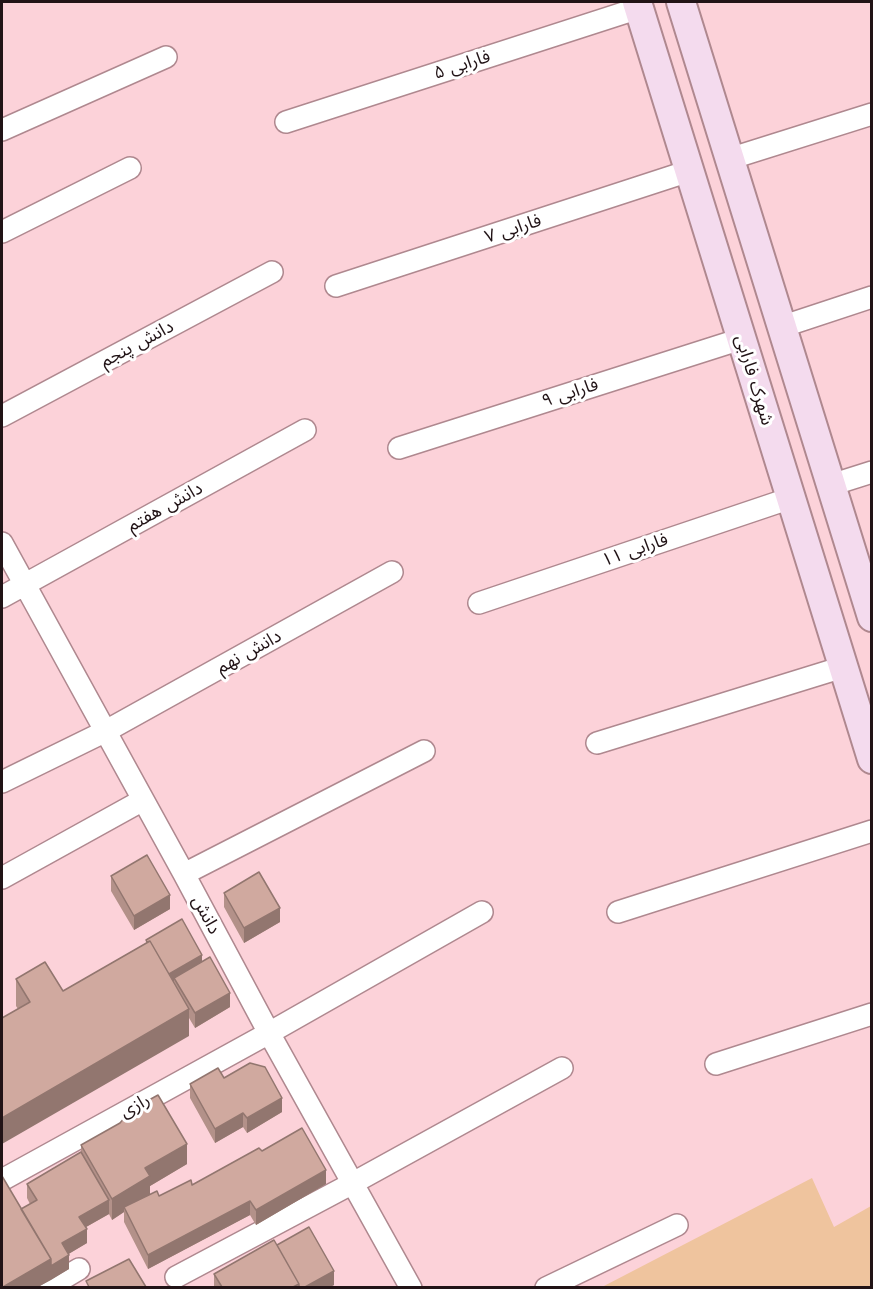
<!DOCTYPE html>
<html>
<head>
<meta charset="utf-8">
<style>
	body { margin:0 }
	#map { position:relative; width:873px; height:1289px; overflow:hidden; background:#fcd2d9; font-family:"Work Sans",sans-serif }
	canvas { display:block }
	.frame { position:absolute; inset:0; border:3px solid #211316; pointer-events:none }
</style>
</head>
<body>
<div id="map">
<canvas width="873" height="1289"></canvas>
<div class="frame"></div>
</div>
<script>
const c = document.querySelector('canvas').getContext('2d');
c.lineJoin = 'round';
function fill(path, color) {
  c.fillStyle = color;
  c.fill(path, 'evenodd');
}
function shape(rows) {
  const path = new Path2D();
  for (const r of rows) {
    path.moveTo(r[0], r[1]);
    for (let i = 2; i < r.length; i += 2) path.lineTo(r[i], r[i + 1]);
  }
  return path;
}
function trace(path, color, width, dash) {
  c.strokeStyle = color;
  c.lineWidth = width;
  c.lineCap = dash ? 'butt' : 'round';
  c.setLineDash(dash || []);
  c.stroke(path);
}
function drawText(font, color, halo, rows, align = 'center') {
  c.font = font + ' "Work Sans","Noto Sans Arabic",sans-serif';
  c.lineWidth = 6;
  c.setLineDash([]);
  c.textBaseline = 'middle';
  c.strokeStyle = halo;
  c.fillStyle = color;
  for (const [text, x, y, turn = 0] of rows) {
    c.save();
    c.translate(x, y);
    c.rotate((+turn || 0) * Math.PI / 180);
    c.textAlign = isNaN(turn) ? turn : align;
    if (halo) c.strokeText(text, 0, 0);
    c.fillText(text, 0, 0);
    c.restore();
  }
}
fill(shape([
	[812,1178,834,1227,871,1206,871,1287,602,1287]
]), '#efc49e');
const street = shape([
	[286,122,639,8],
	[2,130,166,57],
	[729,159,872,114],
	[2,232,130,168],
	[336,286,689,171],
	[781,327,872,297],
	[2,416,272,272],
	[399,448,741,339],
	[831,485,872,472],
	[2,543,184,874,269,1033,411,1288],
	[2,597,305,430],
	[479,603,791,498],
	[597,743,843,667],
	[2,782,106,731,392,572],
	[184,874,424,751],
	[2,878,143,800],
	[618,912,872,831],
	[716,1064,872,1014],
	[2,1180,269,1033,482,912],
	[176,1277,353,1183,562,1068],
	[47,1288,79,1269],
	[546,1288,677,1225]
]);
const secondary = shape([
	[637,2,872,759],
	[681,2,872,617]
]);
trace(street, '#af888f', 24);
trace(secondary, '#af888f', 32);
trace(street, '#fff', 21);
trace(secondary, '#f4dbee', 28);
fill(shape([
	[111,876,170,909,134,930,111,891],
	[224,893,280,922,244,943,224,907],
	[146,940,202,962,230,1007,195,1028,189,1018,189,1036,18,1009,16,1006,16,979,63,991,146,943],
	[224,1078,282,1112,247,1133,243,1127,215,1143,190,1098,190,1084],
	[81,1145,187,1164,150,1186,150,1195,159,1196,192,1185,262,1151,326,1184,256,1225,250,1215,148,1269,124,1222,124,1212,112,1220,109,1214,86,1227,87,1243,68,1254,69,1269,38,1287,21,1209,30,1204,27,1198,27,1184,81,1152],
	[277,1245,334,1285,330,1287,214,1287,214,1274]
]), '#b39189');
fill(shape([
	[170,895,170,909,134,930,134,916],
	[280,908,280,922,244,943,244,928],
	[202,955,202,969,174,978,174,985,167,975],
	[230,993,230,1007,195,1028,195,1013],
	[189,1009,189,1036,2,1144,2,1118],
	[282,1098,282,1112,247,1133,247,1118],
	[243,1113,243,1127,215,1143,215,1129],
	[187,1144,187,1164,150,1186,150,1197,124,1207,124,1212,112,1220,112,1199,145,1168],
	[326,1170,326,1184,256,1225,256,1210],
	[109,1200,109,1214,79,1231,79,1217],
	[250,1201,250,1215,148,1269,148,1255],
	[87,1229,87,1243,62,1258,62,1243],
	[69,1255,69,1269,51,1280,51,1266],
	[51,1259,51,1280,38,1287,3,1287],
	[334,1271,334,1285,330,1287,305,1287]
]), '#92766f');
const building = shape([
	[147,855,170,895,134,916,111,876,147,855],
	[259,872,280,908,244,928,224,893,259,872],
	[182,919,202,955,169,974,150,941,147,942,146,940,182,919],
	[150,941,189,1009,2,1118,2,1018,30,1002,16,979,45,962,63,991,150,941],
	[210,957,230,993,195,1013,174,978,210,957],
	[250,1063,265,1067,282,1098,247,1118,243,1113,215,1129,190,1084,218,1068,224,1078,250,1063],
	[158,1095,187,1144,145,1168,150,1176,112,1199,81,1145,120,1123,131,1110,158,1095],
	[302,1128,326,1170,256,1210,250,1201,148,1255,124,1207,157,1191,159,1196,191,1180,192,1185,259,1148,262,1151,302,1128],
	[81,1152,109,1200,79,1217,87,1229,62,1243,69,1255,51,1266,51,1259,21,1209,37,1200,27,1184,81,1152],
	[2,1176,51,1259,3,1287,2,1287,2,1176],
	[309,1227,334,1271,305,1287,299,1287,299,1284,277,1245,309,1227],
	[274,1240,299,1284,293,1287,222,1287,214,1274,274,1240],
	[129,1259,146,1287,89,1287,86,1281,129,1259]
]);
fill(building, '#d0a99f');
trace(building, '#92766f', 1.5);
drawText('18px', '#211316', '#fff', [
	["فارابی ۵",462,65,-18],
	["فارابی ۷",513,229,-18],
	["دانش پنجم",137,344,-28],
	["شهرک فارابی",754,380,73],
	["فارابی ۹",570,393,-18],
	["دانش هفتم",165,507,-29],
	["فارابی ۱۱",635,550,-19],
	["دانش نهم",249,652,-29],
	["دانش",206,915,62],
	["رازی",135,1106,-29]
]);
</script>
</body>
</html>
